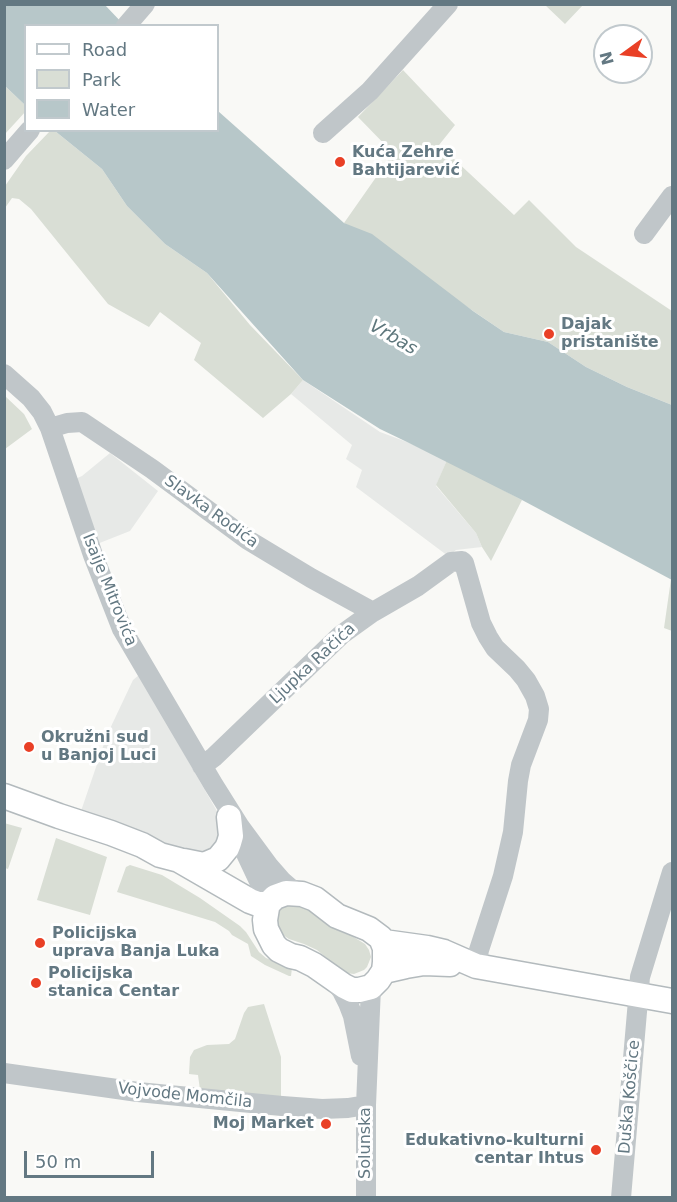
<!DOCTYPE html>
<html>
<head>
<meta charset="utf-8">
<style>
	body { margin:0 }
	#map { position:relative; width:677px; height:1202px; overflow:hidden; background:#f9f9f6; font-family:"DejaVu Sans",sans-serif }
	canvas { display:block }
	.frame { position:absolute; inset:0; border:6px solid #637882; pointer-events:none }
	.legend { position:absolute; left:24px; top:24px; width:195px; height:108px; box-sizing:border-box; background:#fff; border:2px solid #c1c9cd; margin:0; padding:8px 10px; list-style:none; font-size:18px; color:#637882 }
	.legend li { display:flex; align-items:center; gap:12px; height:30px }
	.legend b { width:30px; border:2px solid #c1c9cd }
	.north { position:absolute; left:593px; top:24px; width:60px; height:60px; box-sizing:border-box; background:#fff; border:2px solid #c1c9cd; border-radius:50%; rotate:255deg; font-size:16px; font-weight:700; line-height:24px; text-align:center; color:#637882 }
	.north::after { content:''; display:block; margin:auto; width:21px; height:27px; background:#e94026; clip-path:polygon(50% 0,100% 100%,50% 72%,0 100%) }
	.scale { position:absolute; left:24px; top:1151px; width:130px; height:27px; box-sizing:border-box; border:3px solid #637882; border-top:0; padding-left:8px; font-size:18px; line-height:21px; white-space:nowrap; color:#637882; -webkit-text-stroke:4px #fff; paint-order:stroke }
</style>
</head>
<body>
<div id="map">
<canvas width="677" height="1202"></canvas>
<div class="frame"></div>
<ul class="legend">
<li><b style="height:8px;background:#fff"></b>Road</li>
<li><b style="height:16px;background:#d9ded5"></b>Park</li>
<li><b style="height:16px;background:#b7c7c9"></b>Water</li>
</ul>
<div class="north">N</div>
<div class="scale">50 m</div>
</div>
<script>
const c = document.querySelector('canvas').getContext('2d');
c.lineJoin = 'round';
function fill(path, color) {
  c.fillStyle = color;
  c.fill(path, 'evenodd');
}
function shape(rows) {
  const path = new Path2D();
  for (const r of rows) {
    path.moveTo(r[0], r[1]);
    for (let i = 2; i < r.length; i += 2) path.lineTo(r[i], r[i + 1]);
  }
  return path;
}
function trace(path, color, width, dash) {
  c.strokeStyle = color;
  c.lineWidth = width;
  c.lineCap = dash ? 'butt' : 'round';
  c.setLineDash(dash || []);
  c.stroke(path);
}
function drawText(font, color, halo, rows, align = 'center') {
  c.font = font + ' "DejaVu Sans",sans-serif';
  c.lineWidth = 6;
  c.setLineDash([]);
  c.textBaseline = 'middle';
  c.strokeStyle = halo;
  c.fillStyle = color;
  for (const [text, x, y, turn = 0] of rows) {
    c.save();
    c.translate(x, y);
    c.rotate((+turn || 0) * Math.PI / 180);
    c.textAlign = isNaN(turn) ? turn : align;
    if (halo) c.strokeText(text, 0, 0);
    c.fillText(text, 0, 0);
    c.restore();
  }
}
fill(shape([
	[303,380,380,432,407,442,447,460,436,486,476,533,482,547,456,550,448,556,356,487,362,470,346,459,352,445,291,394],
	[110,453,158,491,130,531,97,544,75,479,82,476],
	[139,675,222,820,217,848,195,857,157,840,81,811,107,735,133,680]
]), '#e7e9e7');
fill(shape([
	[545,5,583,5,565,24],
	[403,70,455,125,439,145,514,215,529,200,576,247,672,311,672,405,627,387,586,367,548,342,504,332,344,223,393,153,358,117],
	[5,86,25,105,26,111,5,134],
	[50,131,55,131,102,169,127,206,165,244,207,273,250,325,303,380,291,394,263,418,194,360,201,343,160,312,149,327,108,304,31,209,19,199,12,198,5,208,5,186,26,156],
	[5,396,24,414,32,429,5,449],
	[447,460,522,500,491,561,482,547,476,533,436,485],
	[671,579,672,580,672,631,664,628],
	[4,823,22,828,8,869,5,868],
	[56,838,107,857,90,915,37,900],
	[130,865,162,875,200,898,240,926,246,932,259,952,266,958,292,968,291,976,289,976,265,965,251,956,248,944,232,935,229,931,215,922,117,892,126,867],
	[292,902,308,907,330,927,349,935,339,928,365,944,369,950,371,957,367,967,364,970,354,974,345,973,317,950,304,944,289,939,280,933,278,929,275,915,280,908],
	[264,1004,281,1057,281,1098,200,1090,198,1075,189,1074,190,1057,194,1050,207,1045,229,1044,235,1039,244,1013,248,1007]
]), '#d9ded5');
fill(shape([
	[5,5,105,5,124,25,26,26,25,105,5,86],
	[218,111,344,223,372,234,473,311,504,332,548,342,586,367,627,387,672,405,672,580,522,500,407,442,380,429,303,380,207,273,165,244,127,206,102,169,55,131,218,130]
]), '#b7c7c9');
const major = shape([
	[4,796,59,816,111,833,142,845,160,855,179,860,250,901,258,904,268,904],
	[184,861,204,865,218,859,227,848,229,843,231,836,229,817],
	[286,893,302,894,315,899,337,916,369,929,381,938,385,948,385,962,384,971,378,980,371,987,359,990,352,990,344,986,314,965,300,958,291,956,279,950,274,945,266,929,265,920,267,908,268,904,275,897,286,893],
	[384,942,427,948,444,952,476,966,672,1001],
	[384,971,406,966,424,963,450,964]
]);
trace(major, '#b3babd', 27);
trace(shape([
	[126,26,145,4],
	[323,133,370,91,448,4],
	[4,160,30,130],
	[644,234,672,196],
	[4,374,31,398,42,412,50,428,93,555,122,629,213,784,240,827,268,865,282,881,297,894],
	[50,428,67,423,82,422,152,469,248,540,311,578,373,612],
	[202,766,214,757,341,635,373,612,418,586,451,562,462,561,464,563,481,623,488,637,495,648,517,669,526,680,535,696,539,709,538,720,521,765,518,781,513,832,503,876,479,950,476,966],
	[240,841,265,894,268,904],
	[332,978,342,991,348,1003,353,1016,361,1056],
	[4,1073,138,1092,282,1106,322,1109,348,1108,366,1105],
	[366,1198,366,1105,371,987],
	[621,1198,640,977,672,872]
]), '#c0c6c9', 20);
trace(major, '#fff', 24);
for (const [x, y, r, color] of [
	[340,162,6,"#e94026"],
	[549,334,6,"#e94026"],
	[29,747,6,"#e94026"],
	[40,943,6,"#e94026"],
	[36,983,6,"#e94026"],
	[326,1124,6,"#e94026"],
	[596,1150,6,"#e94026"]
]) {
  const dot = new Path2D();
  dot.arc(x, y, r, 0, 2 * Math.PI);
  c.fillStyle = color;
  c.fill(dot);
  trace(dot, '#fff', 2);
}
drawText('bold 16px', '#637882', '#fff', [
	["Kuća Zehre",352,153],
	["Bahtijarević",352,171],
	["Dajak",561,325],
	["pristanište",561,343],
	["Okružni sud",41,738],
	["u Banjoj Luci",41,756],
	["Policijska",52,934],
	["uprava Banja Luka",52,952],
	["Policijska",48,974],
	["stanica Centar",48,992],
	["Moj Market",314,1124,"right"],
	["Edukativno-kulturni",584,1141,"right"],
	["centar Ihtus",584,1159,"right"]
], 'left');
drawText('16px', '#637882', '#fff', [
	["Slavka Rodića",211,512,36],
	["Isaije Mitrovića",109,590,68],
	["Ljupka Račića",313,664,-43],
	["Vojvode Momčila",185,1096,6],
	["Duška Koščice",630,1097,-85],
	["Solunska",366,1143,-90]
]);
drawText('italic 18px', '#5e777c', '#fff', [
	["Vrbas",393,338,30]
]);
</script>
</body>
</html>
